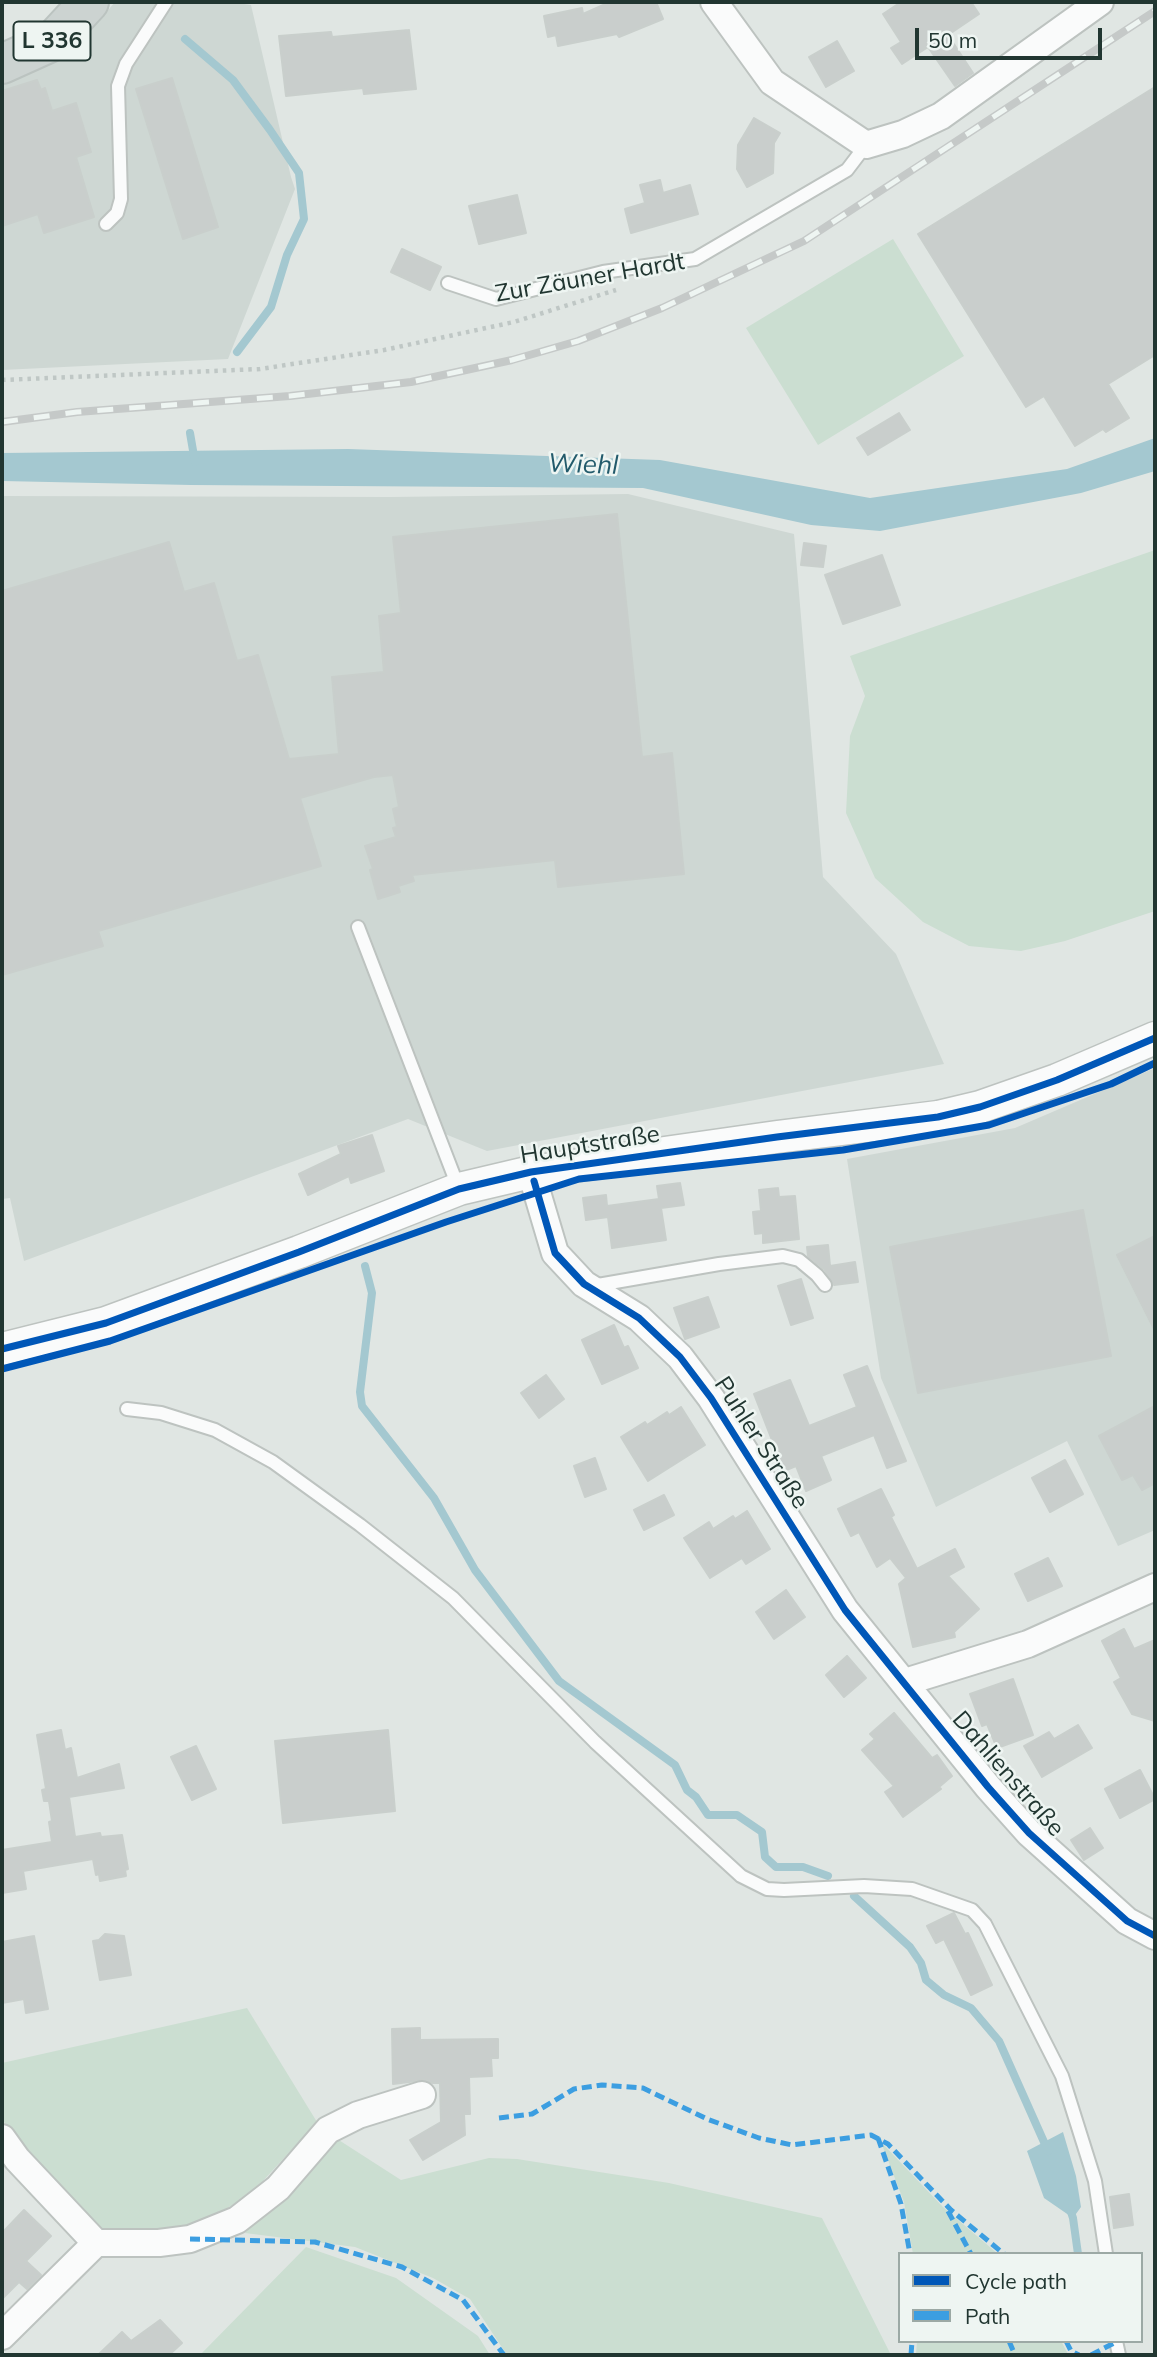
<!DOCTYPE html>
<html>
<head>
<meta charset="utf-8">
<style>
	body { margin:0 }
	#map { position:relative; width:1157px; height:2357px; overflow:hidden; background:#e0e6e3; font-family:Mulish,sans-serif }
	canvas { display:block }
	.frame { position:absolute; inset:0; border:4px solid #213631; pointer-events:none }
	.legend { position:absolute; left:898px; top:2252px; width:245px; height:91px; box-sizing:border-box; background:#eef5f2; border:2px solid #9ca9a5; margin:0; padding:9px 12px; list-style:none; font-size:21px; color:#213631 }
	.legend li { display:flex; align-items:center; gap:14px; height:35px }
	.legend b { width:35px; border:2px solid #9ca9a5 }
	.scale { position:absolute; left:915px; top:28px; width:187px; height:32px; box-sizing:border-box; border:4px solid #213631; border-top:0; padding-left:9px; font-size:21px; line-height:24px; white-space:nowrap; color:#213631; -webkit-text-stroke:5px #eef5f2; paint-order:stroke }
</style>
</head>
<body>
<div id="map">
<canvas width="1157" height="2357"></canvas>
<div class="frame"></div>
<ul class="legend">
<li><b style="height:9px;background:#0057b8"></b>Cycle path</li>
<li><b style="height:9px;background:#3c9ee1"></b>Path</li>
</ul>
<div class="scale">50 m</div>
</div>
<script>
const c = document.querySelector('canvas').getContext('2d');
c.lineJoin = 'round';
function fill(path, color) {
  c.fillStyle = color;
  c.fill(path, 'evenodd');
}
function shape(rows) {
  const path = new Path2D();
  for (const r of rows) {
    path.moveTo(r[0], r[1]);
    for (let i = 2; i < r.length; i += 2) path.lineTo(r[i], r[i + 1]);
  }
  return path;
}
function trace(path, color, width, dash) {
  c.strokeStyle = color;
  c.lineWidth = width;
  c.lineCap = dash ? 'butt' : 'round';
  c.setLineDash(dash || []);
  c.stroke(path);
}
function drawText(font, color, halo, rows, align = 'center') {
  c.font = font + ' Mulish,sans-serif';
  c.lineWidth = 5;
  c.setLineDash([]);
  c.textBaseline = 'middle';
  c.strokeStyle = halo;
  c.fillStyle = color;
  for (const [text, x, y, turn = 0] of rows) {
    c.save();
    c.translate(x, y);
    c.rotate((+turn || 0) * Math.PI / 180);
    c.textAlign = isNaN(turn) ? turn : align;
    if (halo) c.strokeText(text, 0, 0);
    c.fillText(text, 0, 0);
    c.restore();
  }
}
fill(shape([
	[115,2,230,2,251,5,291,177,295,189,228,359,2,370,2,85,49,65,80,43],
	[628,494,794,534,823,877,896,954,944,1064,487,1151,408,1119,24,1261,10,1198,2,1199,2,496,391,497],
	[1155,1068,1155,1530,1118,1546,1067,1441,936,1507,881,1378,847,1159,1015,1128]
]), '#ced7d3');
fill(shape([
	[893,239,964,356,818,445,746,328],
	[1155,550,1155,911,1065,941,1021,951,969,946,923,922,875,878,846,813,850,736,865,696,850,656],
	[247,2008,317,2122,262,2182,234,2204,187,2232,103,2230,23,2149,2,2119,2,2063],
	[331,2135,401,2180,489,2158,517,2159,669,2183,822,2218,891,2355,507,2355,470,2299,433,2278,355,2247,245,2233],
	[881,2142,943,2207,998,2254,913,2254,904,2202],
	[306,2247,396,2278,478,2336,490,2355,200,2355],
	[917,2341,1061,2341,1068,2354,916,2355]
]), '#cbded1');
fill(shape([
	[1155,438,1155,471,1081,493,880,531,811,525,643,488,191,485,2,481,2,453,348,449,660,460,870,498,1067,469],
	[1063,2132,1076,2176,1081,2207,1073,2218,1044,2198,1027,2151]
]), '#a4c8d0');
trace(shape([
	[185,39,233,80,270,130,299,173,304,219,287,255,271,307,237,352],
	[190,433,195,462],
	[365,1266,372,1293,360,1392,362,1406,434,1498,475,1570,559,1681,675,1765,687,1790,696,1797,708,1815,737,1815,762,1832,765,1857,776,1867,803,1867,828,1876],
	[854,1896,910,1947,921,1963,926,1980,944,1995,971,2008,999,2041,1048,2151],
	[1070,2209,1073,2218,1078,2254]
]), '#a4c8d0', 8);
const building = shape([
	[610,2,656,2,663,19,619,37,617,34,558,46,556,35,548,37,544,16,582,8,583,14,610,2],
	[901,2,971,2,979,14,948,35,973,73,955,86,928,47,902,64,891,48,901,42,883,14,901,2],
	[409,30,416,89,364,94,363,88,286,96,279,36,331,32,332,37,409,30],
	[837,41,854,71,826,87,809,57,837,41],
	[172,78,218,227,183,239,136,89,172,78],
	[37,80,41,90,45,88,52,111,76,103,91,152,76,157,94,217,44,233,38,214,2,226,2,91,37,80],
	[1155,87,1155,355,1108,384,1129,418,1106,432,1103,429,1075,446,1044,396,1026,407,918,234,1155,87],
	[754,118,780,133,774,143,773,173,747,187,737,169,738,145,754,118],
	[660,180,663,193,690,185,698,214,631,233,625,209,645,203,640,185,660,180],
	[517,195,526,233,479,244,469,206,517,195],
	[402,249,441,267,430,290,391,272,402,249],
	[899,413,910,430,868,455,857,438,899,413],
	[617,514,642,757,672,753,684,874,558,887,555,860,412,875,414,881,398,886,400,892,378,899,370,870,373,869,365,846,396,837,393,828,397,827,393,809,399,807,393,775,374,777,300,798,321,866,98,931,103,946,2,975,2,591,169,542,184,592,214,583,237,661,258,655,289,759,339,754,332,677,384,672,379,616,401,613,393,537,617,514],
	[804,543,826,546,823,567,801,565,804,543],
	[882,555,900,605,843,624,825,575,882,555],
	[372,1135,384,1171,351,1183,349,1176,308,1195,299,1174,341,1154,338,1146,372,1135],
	[680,1183,684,1205,661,1208,666,1240,612,1248,608,1217,586,1220,583,1198,606,1195,607,1206,659,1199,657,1186,680,1183],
	[778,1188,779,1197,795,1196,799,1239,763,1243,763,1233,755,1234,753,1212,761,1211,759,1190,778,1188],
	[1083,1210,1111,1356,918,1393,890,1247,1083,1210],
	[1155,1236,1155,1331,1117,1255,1155,1236],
	[828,1245,830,1266,855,1262,858,1282,834,1285,824,1269,808,1256,807,1247,828,1245],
	[801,1279,813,1318,791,1325,778,1286,801,1279],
	[708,1297,719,1327,685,1339,674,1308,708,1297],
	[614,1325,624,1348,628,1346,638,1368,602,1384,582,1340,614,1325],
	[867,1366,906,1461,887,1468,874,1435,821,1456,831,1480,806,1491,796,1466,784,1471,754,1394,790,1380,809,1426,857,1407,844,1375,867,1366],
	[546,1375,564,1399,539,1418,521,1393,546,1375],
	[1155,1406,1155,1483,1142,1490,1133,1475,1122,1480,1099,1436,1155,1406],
	[681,1407,705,1445,648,1481,621,1437,645,1422,647,1425,667,1412,669,1415,681,1407],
	[595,1458,606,1489,585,1497,574,1466,595,1458],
	[1065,1460,1083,1494,1050,1512,1032,1478,1065,1460],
	[881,1489,894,1515,891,1517,917,1569,955,1549,964,1567,948,1576,979,1609,954,1632,955,1637,913,1647,899,1584,906,1578,890,1558,877,1567,859,1532,851,1536,838,1509,881,1489],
	[664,1495,674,1515,644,1530,634,1510,664,1495],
	[747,1511,770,1549,746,1564,742,1558,710,1578,684,1538,709,1522,713,1529,733,1516,735,1519,747,1511],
	[1048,1558,1062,1586,1028,1601,1015,1574,1048,1558],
	[786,1590,805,1617,774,1639,756,1612,786,1590],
	[1124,1629,1134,1649,1155,1640,1155,1721,1132,1714,1114,1682,1121,1678,1102,1641,1124,1629],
	[847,1656,866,1678,844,1697,826,1675,847,1656],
	[1013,1679,1033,1735,997,1748,987,1724,982,1726,970,1694,1013,1679],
	[894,1713,932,1758,937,1755,952,1776,939,1787,941,1789,903,1817,885,1792,894,1786,862,1750,875,1739,870,1734,894,1713],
	[1078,1725,1092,1748,1042,1777,1024,1746,1049,1732,1054,1739,1078,1725],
	[61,1730,65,1750,71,1748,77,1778,119,1764,124,1788,69,1797,75,1837,100,1833,101,1837,122,1835,128,1869,125,1870,126,1876,100,1881,99,1874,96,1875,93,1859,23,1871,26,1889,2,1893,2,1850,52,1842,49,1822,52,1821,49,1801,44,1801,42,1790,46,1789,37,1735,61,1730],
	[388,1730,395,1811,283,1823,275,1741,388,1730],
	[196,1746,216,1789,192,1800,171,1757,196,1746],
	[1140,1770,1155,1799,1120,1818,1105,1789,1140,1770],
	[1090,1828,1103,1848,1084,1860,1071,1840,1090,1828],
	[954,1913,965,1934,968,1933,992,1985,971,1995,944,1939,936,1943,927,1926,954,1913],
	[105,1934,124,1936,131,1975,100,1980,93,1941,99,1940,105,1934],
	[34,1936,48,2009,26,2013,24,1999,2,2003,2,1942,34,1936],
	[420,2028,420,2040,498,2039,498,2058,491,2058,492,2076,469,2077,470,2114,464,2114,465,2135,423,2160,410,2140,441,2122,440,2083,433,2083,425,2080,393,2084,392,2029,420,2028],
	[1129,2194,1133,2225,1114,2228,1110,2197,1129,2194],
	[24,2210,51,2236,26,2261,41,2275,27,2289,19,2282,2,2299,2,2233,24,2210],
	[160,2320,182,2343,169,2355,98,2355,122,2332,131,2341,160,2320]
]);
fill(building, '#c9cecc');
trace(building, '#c9cfcc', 2);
const service = shape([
	[106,224,117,213,121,199,118,86,126,64,166,2],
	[448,283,496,299,603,272,695,259,847,170,866,145],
	[358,927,459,1189],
	[592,1286,719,1264,783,1256,799,1260,817,1275,825,1285],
	[127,1409,161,1413,215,1430,273,1462,360,1525,453,1598,595,1742,741,1876,767,1889,784,1890,864,1886,912,1889,972,1910,985,1924,1062,2076,1095,2181,1106,2254],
	[1116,2341,1119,2355]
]);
const minor = shape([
	[714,2,772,82,866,145,903,134,941,116,1100,2],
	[531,1172,555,1253,584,1284,639,1318,680,1357,711,1398,845,1610,988,1787,1029,1833,1127,1921,1155,1936],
	[905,1682,1028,1644,1155,1587],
	[2,2138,17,2159,96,2243,159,2243,190,2239,237,2220,278,2188,328,2130,358,2115,422,2095],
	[2,2336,96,2243]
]);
const tertiary = shape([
	[2,1349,106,1323,299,1252,459,1189,531,1172,777,1137,938,1117,980,1107,1057,1080,1155,1038]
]);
const primary = shape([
	[2,64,53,41,89,2]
]);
trace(service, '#bdc3c0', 16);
trace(minor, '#bdc3c0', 30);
trace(tertiary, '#bdc3c0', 35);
trace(primary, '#bbc3c0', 42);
trace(shape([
	[2,380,260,369,384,350,514,322,616,290]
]), '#bfc7c5', 4.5, [3.5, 5]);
trace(service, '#fafbfb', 12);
trace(minor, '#fafbfb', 26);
trace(tertiary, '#fafbfb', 32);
trace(primary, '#ccd3d1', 38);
const rail = shape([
	[2,422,77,412,290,396,411,382,512,360,578,341,662,308,804,241,1155,11]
]);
trace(rail, '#c5c9c8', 8);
trace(rail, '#eef5f2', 5, [16]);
trace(shape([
	[499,2118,532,2114,574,2089,602,2085,643,2088,707,2119,759,2138,792,2145,871,2135,888,2144,951,2210,1004,2254],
	[878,2138,901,2204,910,2254],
	[948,2211,971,2254],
	[190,2239,315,2242,402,2267,463,2300,504,2355],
	[1009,2341,1015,2355],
	[1066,2341,1071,2351,1079,2355],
	[911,2355,912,2341],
	[1091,2355,1116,2342]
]), '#3c9ee1', 5, [10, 5]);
trace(shape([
	[534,1181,555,1253,584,1284,639,1318,680,1357,711,1398,845,1610,988,1787,1029,1833,1127,1921,1155,1936],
	[2,1349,106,1323,299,1252,459,1189,531,1172,777,1137,938,1117,980,1107,1057,1080,1155,1038],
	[2,1369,110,1341,446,1222,579,1179,843,1150,989,1125,1111,1084,1155,1063]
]), '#0057b8', 7);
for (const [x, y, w] of [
	[52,41,77]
]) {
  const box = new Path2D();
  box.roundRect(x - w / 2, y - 19.5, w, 39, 5);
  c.fillStyle = '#eef5f2';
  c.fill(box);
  trace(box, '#213631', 2);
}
drawText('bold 23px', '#213631', null, [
	["L 336",52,41]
]);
drawText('24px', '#213631', '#eef5f2', [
	["Zur Zäuner Hardt",590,278,-10],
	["Hauptstraße",590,1145,-9],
	["Puhler Straße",761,1443,57],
	["Dahlienstraße",1008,1774,49]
]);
drawText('italic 26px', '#225a6b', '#eef5f2', [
	["Wiehl",583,465,2]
]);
</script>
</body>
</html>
